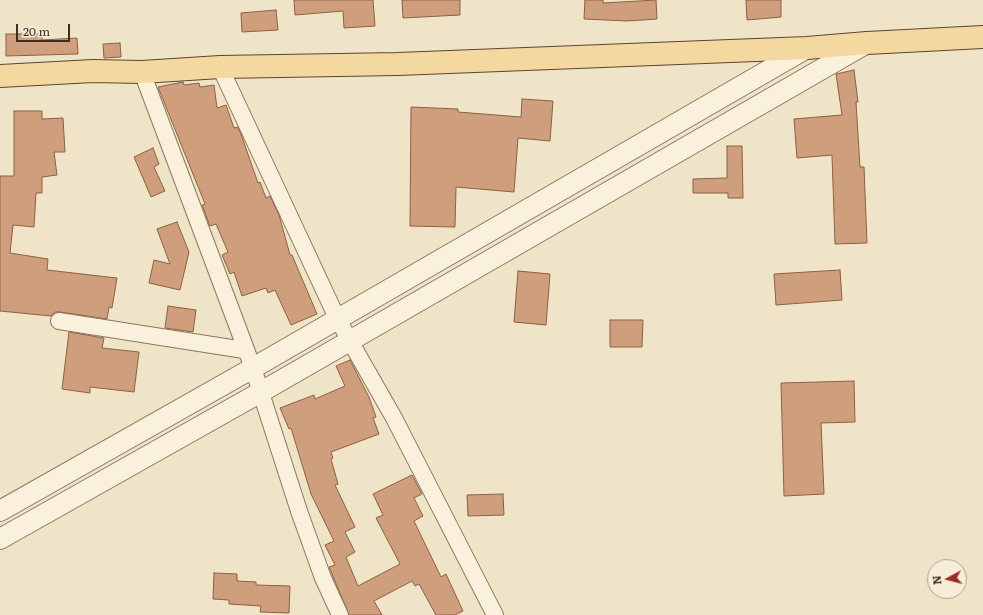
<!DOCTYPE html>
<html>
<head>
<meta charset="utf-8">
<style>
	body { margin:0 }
	#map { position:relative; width:983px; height:615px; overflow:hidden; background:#f0e4c8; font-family:Literata,serif }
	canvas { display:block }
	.north { position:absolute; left:927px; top:559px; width:40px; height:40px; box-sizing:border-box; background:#f7eed8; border:1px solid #ada18e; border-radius:50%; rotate:263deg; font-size:11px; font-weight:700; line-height:16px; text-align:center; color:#3d2e20 }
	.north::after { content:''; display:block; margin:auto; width:14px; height:18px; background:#9e2a2b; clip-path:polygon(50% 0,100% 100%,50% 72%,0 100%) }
	.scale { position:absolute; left:16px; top:24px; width:54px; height:18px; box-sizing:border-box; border:2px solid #3d2e20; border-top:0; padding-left:5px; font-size:12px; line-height:14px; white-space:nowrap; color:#3d2e20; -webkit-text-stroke:3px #f7eed8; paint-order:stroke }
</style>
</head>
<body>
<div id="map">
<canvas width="983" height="615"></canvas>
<div class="north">N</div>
<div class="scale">20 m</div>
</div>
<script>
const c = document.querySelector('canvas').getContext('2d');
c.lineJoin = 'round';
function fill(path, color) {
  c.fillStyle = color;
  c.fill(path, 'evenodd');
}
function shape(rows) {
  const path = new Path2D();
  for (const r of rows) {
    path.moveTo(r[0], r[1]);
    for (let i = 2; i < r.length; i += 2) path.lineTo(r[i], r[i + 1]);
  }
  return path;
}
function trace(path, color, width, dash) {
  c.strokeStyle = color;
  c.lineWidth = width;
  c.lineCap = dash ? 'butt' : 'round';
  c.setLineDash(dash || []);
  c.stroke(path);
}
const building = shape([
	[294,0,373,0,375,26,344,28,343,11,295,15,294,0],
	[402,0,460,0,460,15,403,18,402,0],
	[585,0,603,0,603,3,656,0,657,19,627,21,584,19,585,0],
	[746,0,781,0,781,17,747,20,746,0],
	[276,10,278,30,242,32,241,13,276,10],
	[6,34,42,34,42,40,77,38,78,54,6,56,6,34],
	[120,43,121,57,104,58,103,44,120,43],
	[854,70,858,102,856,102,860,167,864,167,867,243,835,244,832,155,797,158,794,119,842,115,836,74,854,70],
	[183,82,184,85,199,83,200,87,214,85,217,108,226,105,234,128,238,127,242,137,258,183,260,182,266,198,270,196,279,215,290,255,292,255,317,314,291,325,275,290,268,293,266,288,242,296,234,272,230,274,222,255,228,252,216,224,210,226,202,205,205,204,197,184,158,87,183,82],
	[522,99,553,101,550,141,518,138,514,192,456,187,455,227,410,226,411,107,458,109,458,112,521,117,522,99],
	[14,111,42,111,42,119,63,118,65,152,54,152,57,175,42,177,42,193,36,193,34,227,13,225,10,253,48,259,47,270,117,278,112,308,109,307,107,319,60,312,55,312,51,316,0,311,0,176,14,176,14,111],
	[727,146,742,146,743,198,728,198,728,193,693,193,693,179,727,178,727,146],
	[153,148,159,164,154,167,165,191,151,197,134,157,153,148],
	[177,222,189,252,180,290,149,283,154,260,170,264,157,229,177,222],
	[840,270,842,300,776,305,774,274,840,270],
	[518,271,550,274,546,325,514,322,518,271],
	[168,306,196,310,193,332,165,328,168,306],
	[610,320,643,320,642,347,610,347,610,320],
	[69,332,104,338,102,348,139,352,134,392,90,387,90,393,62,389,69,332],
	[350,360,369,397,376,417,373,418,379,434,331,452,333,458,331,459,338,484,335,485,355,527,345,532,355,552,346,557,358,586,400,564,376,518,383,515,373,494,412,475,422,494,414,498,423,516,414,521,441,577,446,574,463,611,455,615,436,615,419,584,415,586,412,581,374,601,382,615,349,615,332,574,329,567,335,565,325,545,334,541,311,494,291,428,289,429,280,408,314,395,315,399,345,386,336,366,350,360],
	[854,381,855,422,821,423,824,494,784,496,781,383,854,381],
	[503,494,504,515,468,516,467,495,503,494],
	[214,573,237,574,237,581,256,582,256,585,290,586,289,613,260,612,261,606,229,604,229,600,213,599,214,573]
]);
fill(building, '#cf9f7d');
trace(building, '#8d5f41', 1);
const minor = shape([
	[220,67,337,318,394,418,495,615],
	[142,72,253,368,299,511,323,578,340,615],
	[59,321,244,350]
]);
const tertiary = shape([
	[0,511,253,368,807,48],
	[0,539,261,392,867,43]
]);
const primary = shape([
	[0,76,93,71,142,72,220,67,398,64,807,48,867,43,983,37]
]);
trace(minor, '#8d765c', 18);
trace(tertiary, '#8d765c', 22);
trace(primary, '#5b4430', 24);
trace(minor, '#faf1dc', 16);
trace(tertiary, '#faf1dc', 20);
trace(primary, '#f3d9a0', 22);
</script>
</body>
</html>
